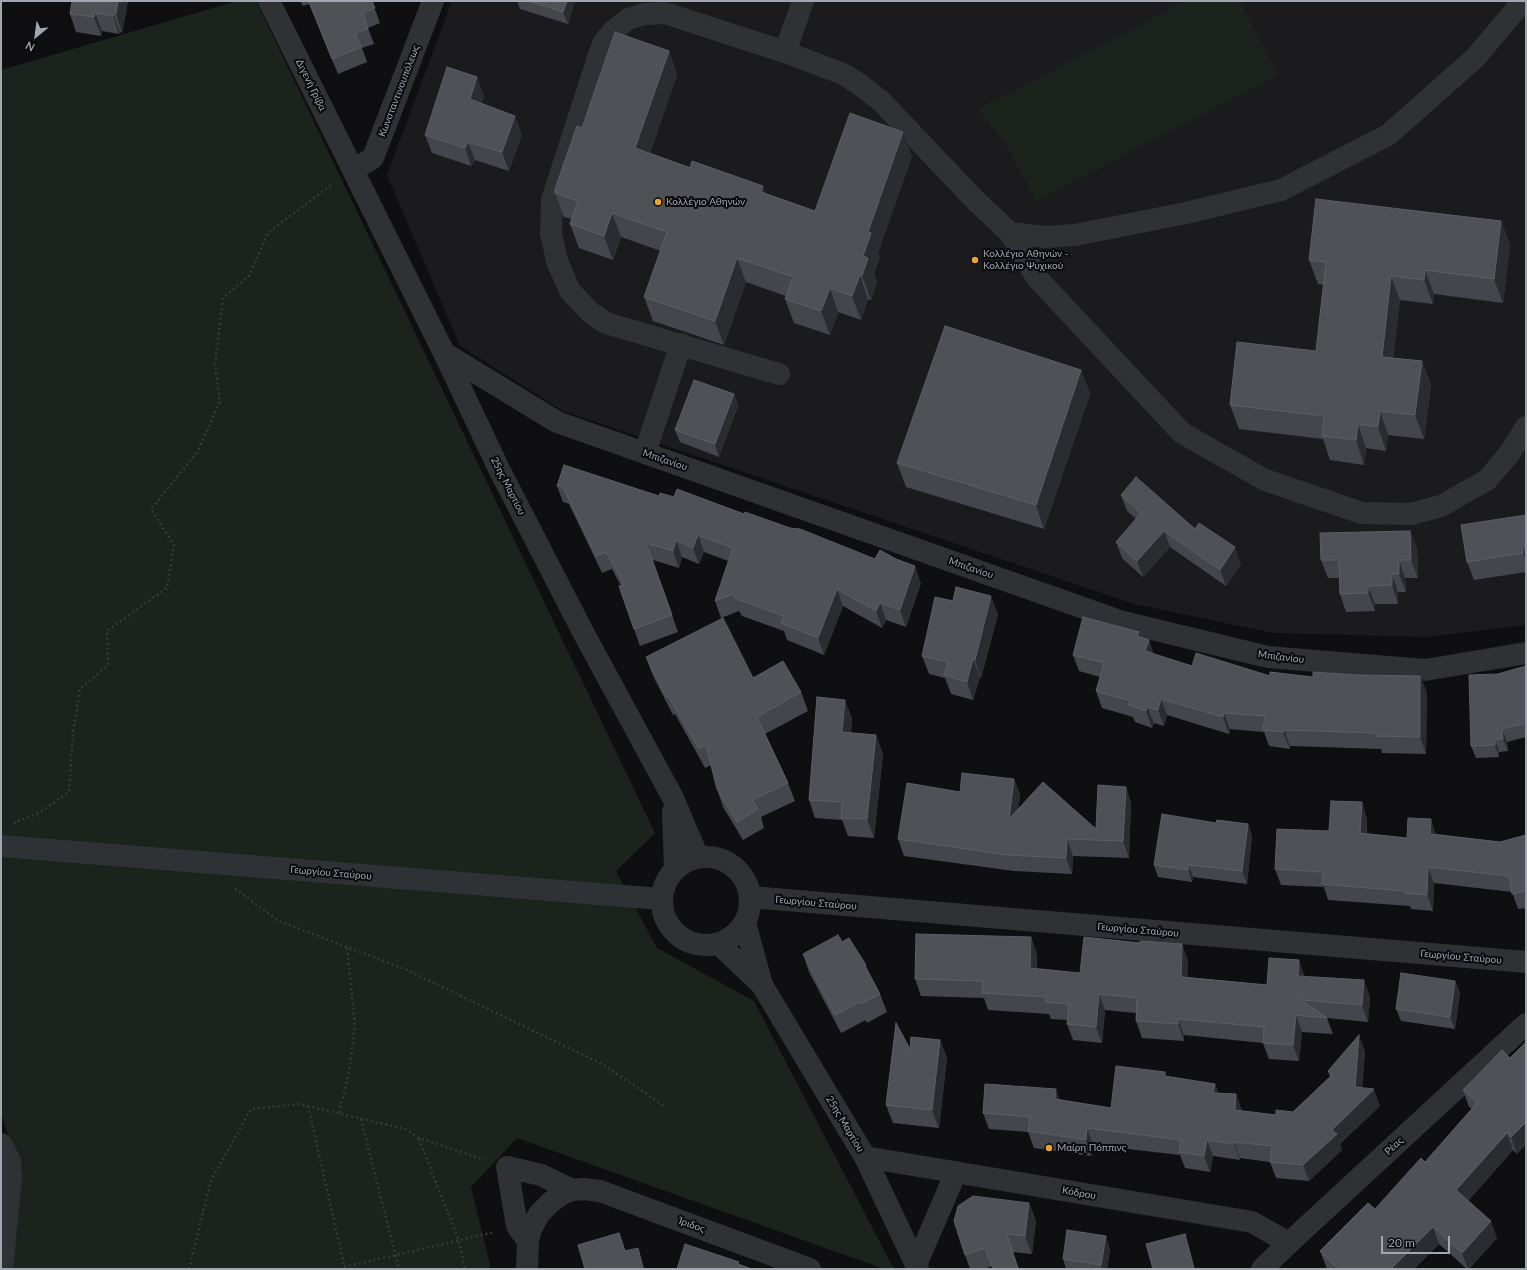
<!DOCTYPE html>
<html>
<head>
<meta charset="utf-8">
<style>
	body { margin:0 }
	#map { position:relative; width:1527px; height:1270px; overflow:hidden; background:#0f0f11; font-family:Lato,sans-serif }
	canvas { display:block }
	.frame { position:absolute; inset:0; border:2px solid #a1a6b1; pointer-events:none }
	.north { position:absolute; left:16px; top:16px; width:40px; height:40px; -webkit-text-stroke:3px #0a0a0c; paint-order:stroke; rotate:209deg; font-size:11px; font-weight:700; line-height:16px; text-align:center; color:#a1a6b1 }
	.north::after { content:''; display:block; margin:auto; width:14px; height:18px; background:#a1a6b1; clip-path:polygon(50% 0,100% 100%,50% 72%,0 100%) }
	.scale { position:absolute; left:1381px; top:1236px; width:69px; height:18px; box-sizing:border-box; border:2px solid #a1a6b1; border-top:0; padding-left:5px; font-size:12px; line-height:14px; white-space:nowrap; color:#a1a6b1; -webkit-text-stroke:3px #0a0a0c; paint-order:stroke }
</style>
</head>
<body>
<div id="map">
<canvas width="1527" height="1270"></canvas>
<div class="frame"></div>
<div class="north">N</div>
<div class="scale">20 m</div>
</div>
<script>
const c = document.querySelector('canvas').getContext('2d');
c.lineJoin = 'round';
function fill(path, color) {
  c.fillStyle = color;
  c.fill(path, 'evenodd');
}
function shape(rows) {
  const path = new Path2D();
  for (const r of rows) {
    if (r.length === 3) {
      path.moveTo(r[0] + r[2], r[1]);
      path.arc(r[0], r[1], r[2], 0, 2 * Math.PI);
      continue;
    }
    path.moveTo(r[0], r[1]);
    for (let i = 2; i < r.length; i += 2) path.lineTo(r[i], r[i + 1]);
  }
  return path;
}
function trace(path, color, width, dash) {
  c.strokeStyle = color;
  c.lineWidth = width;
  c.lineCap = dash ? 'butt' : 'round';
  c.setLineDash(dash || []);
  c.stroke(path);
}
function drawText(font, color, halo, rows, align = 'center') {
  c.font = font + ' Lato,sans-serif';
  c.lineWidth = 4;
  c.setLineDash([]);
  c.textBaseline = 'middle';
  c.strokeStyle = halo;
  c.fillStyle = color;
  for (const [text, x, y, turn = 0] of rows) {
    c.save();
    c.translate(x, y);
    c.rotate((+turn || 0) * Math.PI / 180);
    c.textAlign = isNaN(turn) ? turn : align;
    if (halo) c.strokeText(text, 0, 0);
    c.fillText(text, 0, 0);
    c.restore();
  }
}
fill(shape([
	[452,1,1526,1,1526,625,1427,637,1273,633,1134,604,563,411,460,346,387,175]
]), '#1b1b1e');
fill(shape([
	[237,1,256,1,655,833,616,871,657,948,754,1001,894,1269,884,1269,517,1138,471,1187,491,1269,11,1269,19,1175,1,1111,1,70],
	[1186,1,1240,1,1278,75,1036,201,1010,151,979,109]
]), '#1c231c');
trace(shape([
	[15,824,15,822,37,814,69,792,73,732,80,689,108,665,107,631,167,588,174,545,151,509,198,451,220,401,215,364,223,298,249,276,268,233,334,183],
	[235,889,279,921,407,970,604,1065,664,1106],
	[308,1106,345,1269],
	[339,1113,349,1072,355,1026,347,947],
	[361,1119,399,1269],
	[419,1139,459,1241,465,1269],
	[344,1267,495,1232],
	[189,1269,211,1180,251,1109,299,1104,308,1106,405,1129,419,1138,485,1160]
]), '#36383c', 2.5, [2, 3]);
trace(shape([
	[269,1,444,353,499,469,583,632,673,798,698,857],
	[785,52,803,1],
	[353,170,373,158,433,1],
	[1010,233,1037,278,1182,433,1265,480,1362,513,1411,514,1441,506,1487,480,1509,454,1526,427],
	[444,353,557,422,1123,622,1268,657,1425,670,1526,653],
	[779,374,606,323,591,313,570,291,557,261,551,233,552,200,599,55,604,42,613,31,628,19,645,14,665,13,785,52,841,73,859,84,881,101,975,200,1010,233,1046,237,1075,235,1186,213,1281,190,1388,135,1475,58,1523,1],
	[645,453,681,344],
	[673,812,675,869],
	[1,846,661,899],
	[706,901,44],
	[751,897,1526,962],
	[745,923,762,985],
	[719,944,762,985,865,1157,918,1269],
	[1,1144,10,1161,11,1178,2,1269],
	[865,1157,1252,1222,1289,1243],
	[528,1241,517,1226,507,1167,541,1175,572,1190],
	[916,1265,956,1172],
	[527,1269,528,1241,531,1229,539,1214,551,1202,562,1194,572,1190,584,1189,600,1191,810,1269],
	[1262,1269,1289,1243,1526,1024]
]), '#303135', 22);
fill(shape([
	[72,1,128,1,122,33,120,32,119,34,102,31,101,36,76,32,70,14],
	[300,1,372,1,380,23,368,28,374,44,362,48,367,62,338,74,309,4,303,6],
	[517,1,575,1,568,24,520,9],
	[669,51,677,75,650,153,815,211,912,156,878,253,880,257,874,274,877,282,871,300,868,299,861,320,838,312,830,335,794,323,785,299,786,296,746,282,724,345,653,321,644,297,661,251,621,237,613,260,579,248,570,224,572,219,564,217,555,193,582,128],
	[484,95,481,103,522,134,509,171,475,160,471,166,432,153,425,135],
	[1501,221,1510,245,1503,303,1434,294,1433,304,1400,300,1393,358,1422,361,1431,385,1424,439,1388,435,1386,451,1366,448,1364,465,1330,460,1323,439,1239,429,1230,405,1316,351,1324,285,1318,284,1309,260],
	[1081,370,1090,394,1044,529,906,487,897,463],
	[734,394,738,406,719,457,680,442,675,430],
	[557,486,921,583,906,627,886,620,882,628,843,606,824,655,787,640,784,631,742,616,739,611,721,618,715,601,728,561,704,552,699,564,682,557,679,568,653,560,678,632,640,646,619,586,621,586,612,569,602,573,569,504,563,502],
	[1121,495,1195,529,1241,564,1226,586,1170,547,1143,577,1122,558,1116,542,1136,519,1127,511],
	[1526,515,1526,572,1474,580,1467,562],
	[1410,531,1417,549,1418,578,1405,578,1406,592,1398,592,1398,604,1375,604,1375,611,1346,612,1340,594,1339,578,1328,578,1321,560],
	[998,614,981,678,980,677,973,700,951,694,945,678,929,674,922,656],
	[1139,632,1140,637,1149,640,1153,654,1192,666,1270,676,1427,692,1426,754,1382,753,1381,749,1290,746,1290,749,1269,746,1264,732,1230,729,1229,734,1167,715,1164,726,1154,723,1152,728,1135,722,1133,717,1102,708,1096,691,1100,677,1079,671,1073,655],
	[646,657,753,678,801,692,808,711,765,734,788,783,795,801,761,817,764,828,743,840,723,807,717,789,711,765,705,768,675,714,673,715,653,676],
	[1526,666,1526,737,1507,742,1508,751,1499,752,1499,757,1476,758,1471,746,1498,674],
	[852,718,851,733,876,735,883,754,874,838,848,836,842,820,815,818,809,800],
	[1014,779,1020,795,1018,809,1096,829,1126,787,1131,803,1129,858,1073,856,1072,874,1014,871,904,856,898,839,960,792],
	[1367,818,1367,834,1407,838,1436,834,1500,842,1526,835,1526,908,1518,909,1512,892,1434,883,1433,911,1411,909,1410,906,1328,900,1324,887,1281,885,1275,869,1329,831],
	[1216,823,1248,824,1252,836,1247,884,1193,877,1192,882,1158,877,1154,865],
	[842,942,870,976,880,994,887,1012,867,1023,866,1020,841,1033,809,972,803,954],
	[1037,953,1037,969,1080,973,1188,960,1187,977,1267,985,1305,976,1370,997,1368,1022,1327,1018,1333,1034,1302,1032,1299,1061,1269,1059,1263,1043,1184,1035,1184,1041,1142,1038,1136,1021,1136,1013,1105,1010,1102,1043,1073,1040,1067,1024,1068,1020,1051,1019,1049,1014,988,1010,984,998,921,996,915,979],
	[1455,981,1460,993,1455,1029,1401,1021,1396,1009],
	[940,1040,947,1058,939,1128,893,1123,886,1105,910,1049],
	[1502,1050,1517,1154,1513,1150,1468,1201,1497,1238,1469,1269,1467,1269,1439,1244,1414,1269,1327,1269,1320,1251,1375,1209,1425,1162,1472,1109,1469,1107,1463,1090],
	[1365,1051,1362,1088,1380,1106,1340,1144,1342,1150,1309,1181,1276,1178,1270,1162,1240,1158,1240,1160,1213,1156,1210,1172,1185,1168,1180,1155,1093,1145,1091,1156,1034,1148,1028,1132,989,1129,983,1113,1060,1100,1111,1108,1167,1077,1215,1084,1218,1093,1242,1110,1242,1111,1276,1115,1293,1112,1330,1077,1328,1071],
	[1029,1203,1036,1221,1032,1254,1013,1252,1019,1269,993,1269,992,1266,984,1269,970,1269,965,1255],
	[1110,1249,1107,1269,1066,1269,1063,1259]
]), '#45464c');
fill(shape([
	[118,1,128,1,122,33,116,14],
	[567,1,575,1,568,24,563,12],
	[95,13,102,31,101,36,94,17],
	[113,14,120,32,119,34,113,16],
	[669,51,677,75,644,172,635,148],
	[477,77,484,95,477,118,470,99],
	[515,116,522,134,509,171,502,152],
	[903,132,912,156,878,253,880,257,874,274,877,282,871,300,862,276,863,256,868,232],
	[468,142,475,160,471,166,465,148],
	[763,186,772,210,761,192],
	[612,213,621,237,613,260,604,236],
	[1501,221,1510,245,1503,303,1494,279],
	[737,258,746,282,724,345,715,321],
	[1425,270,1434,294,1433,304,1424,280],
	[860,275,868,299,861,320,852,296],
	[1391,276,1400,300,1390,381,1382,357],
	[830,288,838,312,830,335,821,311],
	[1422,361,1431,385,1424,439,1415,415],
	[1081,370,1090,394,1044,529,1036,505],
	[734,394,738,406,719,457,715,444],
	[1380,411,1388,435,1386,451,1378,427],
	[1358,424,1366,448,1364,465,1356,440],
	[1164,531,1170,547,1143,577,1137,561],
	[1410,531,1417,549,1418,578,1411,560],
	[698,535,704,552,699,564,693,548],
	[676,540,682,557,679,568,673,551],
	[1522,546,1526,557,1526,561,1523,553],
	[1235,547,1241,564,1226,586,1220,570],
	[1399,560,1405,578,1406,592,1399,574],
	[915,566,921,583,906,627,900,610],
	[1392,574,1398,592,1398,604,1392,585],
	[1368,586,1375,604,1375,611,1368,593],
	[837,589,843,606,824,655,818,638],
	[991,596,998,614,981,678,975,660],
	[880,603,886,620,882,628,876,611],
	[1139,632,1145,649,1137,636],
	[1149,640,1155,657,1145,651],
	[973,659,980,677,973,700,967,682],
	[1420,676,1427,692,1426,754,1420,737],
	[1161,699,1167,715,1164,726,1158,710],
	[845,700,852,718,849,750,842,732],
	[1147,707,1154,723,1152,728,1146,711],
	[1224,713,1230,729,1229,734,1223,717],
	[1502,729,1507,742,1508,751,1503,739],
	[1284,730,1290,746,1290,749,1283,732],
	[876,735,883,754,874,838,867,819],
	[1495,739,1499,752,1499,757,1495,745],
	[1014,779,1020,795,1015,835,1009,819],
	[1126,787,1131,803,1129,858,1123,841],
	[1362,802,1367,818,1366,849,1360,833],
	[1431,819,1436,835,1430,834],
	[1248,824,1252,836,1247,884,1242,871],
	[1067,839,1073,856,1072,874,1066,858],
	[1189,865,1193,877,1192,882,1188,870],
	[1428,867,1434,883,1433,911,1427,895],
	[1031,937,1037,953,1036,985,1030,968],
	[1182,944,1188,960,1187,993,1181,977],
	[1299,960,1305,977,1298,976],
	[866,965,873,984,865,966],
	[1364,980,1370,997,1368,1022,1362,1005],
	[1455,981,1460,993,1455,1029,1450,1017],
	[1099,994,1105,1010,1102,1043,1096,1027],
	[1296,1015,1302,1032,1299,1061,1293,1045],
	[1178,1019,1184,1035,1184,1041,1178,1024],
	[1359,1035,1365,1051,1361,1102,1374,1089,1380,1106,1340,1144,1342,1150,1309,1181,1303,1165,1332,1130,1355,1087],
	[940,1040,947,1058,939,1128,932,1110],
	[1215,1084,1221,1100,1213,1093],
	[1056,1089,1062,1106,1055,1099],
	[1236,1094,1242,1110,1241,1126,1235,1110],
	[1526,1122,1526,1145,1517,1154,1511,1137],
	[1087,1128,1093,1145,1091,1156,1086,1140],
	[1507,1133,1513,1150,1463,1207,1456,1190],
	[1207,1140,1213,1156,1210,1172,1204,1156],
	[1234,1142,1240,1158,1240,1160,1234,1144],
	[1029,1203,1036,1221,1032,1254,1025,1236],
	[1491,1221,1497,1238,1469,1269,1468,1269,1462,1253],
	[1433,1227,1439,1244,1414,1269,1391,1269],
	[1007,1234,1013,1252,1019,1269,1018,1269],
	[1185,1234,1189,1247,1195,1269,1194,1269],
	[1106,1236,1110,1249,1107,1269,1102,1269,1101,1265],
	[638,1248,645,1269,643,1269]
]), '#2b2c30');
const building = shape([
	[72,1,118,1,116,14,113,14,113,16,95,13,94,17,70,14,72,1],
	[309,1,372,1,375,8,363,13,368,29,355,33,361,47,332,59,309,1],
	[529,1,567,1,563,12,529,1],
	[615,32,669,51,635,148,690,168,692,161,763,186,761,192,815,211,850,113,903,132,868,232,871,233,863,256,868,258,862,276,860,275,852,296,830,288,821,311,785,299,793,277,737,258,715,321,644,297,667,232,612,213,604,236,570,224,578,201,555,193,555,189,577,126,582,128,615,32],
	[447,67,477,77,470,99,515,116,502,152,468,142,465,148,425,135,447,67],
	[1316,199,1501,221,1494,279,1425,270,1424,280,1391,276,1382,357,1422,361,1415,415,1380,411,1378,427,1358,424,1356,440,1322,436,1324,416,1230,405,1237,342,1316,351,1326,262,1309,260,1316,199],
	[945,326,1081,370,1036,505,897,463,945,326],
	[694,380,734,394,715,444,675,430,694,380],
	[564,465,659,496,660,493,674,497,677,489,744,514,745,512,790,528,800,529,875,559,880,550,896,559,915,566,900,610,880,603,876,611,837,589,818,638,781,623,784,616,736,599,733,594,715,601,733,548,698,535,693,548,676,540,673,551,646,543,672,615,634,629,619,586,624,585,606,552,596,556,563,487,557,486,564,465],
	[1136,477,1195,529,1199,523,1235,547,1220,570,1164,531,1137,561,1116,542,1141,513,1121,495,1136,477],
	[1526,515,1526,545,1522,546,1523,553,1467,562,1461,525,1526,515],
	[1410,531,1411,560,1399,560,1399,574,1392,574,1392,585,1368,586,1368,593,1340,594,1339,560,1321,560,1320,533,1410,531],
	[956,587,991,596,975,660,973,659,967,682,944,675,948,662,922,656,935,597,953,601,956,587],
	[1083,617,1139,632,1137,636,1149,640,1145,651,1192,666,1196,653,1270,676,1270,672,1313,677,1313,672,1357,675,1420,676,1420,737,1376,736,1376,733,1284,730,1283,732,1263,730,1265,716,1224,713,1223,717,1161,699,1158,710,1147,707,1146,711,1129,705,1130,701,1096,691,1104,663,1073,655,1083,617],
	[723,618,753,678,783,661,801,692,757,717,788,783,752,800,758,809,737,822,717,789,706,745,699,749,668,696,666,697,646,657,723,618],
	[1526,666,1526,723,1502,729,1503,739,1495,739,1495,745,1471,746,1469,675,1498,674,1526,666],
	[817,697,845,700,842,732,876,735,867,819,841,818,842,802,809,800,817,697],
	[962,773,1014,779,1009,819,1043,782,1096,829,1098,785,1126,787,1123,841,1067,839,1066,858,1008,855,898,839,907,783,960,792,962,773],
	[1331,801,1362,802,1360,833,1407,838,1408,818,1431,819,1430,834,1500,842,1526,835,1526,891,1512,894,1509,876,1428,867,1427,895,1405,893,1405,891,1322,884,1323,872,1275,869,1277,829,1329,831,1331,801],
	[1162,814,1216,823,1217,820,1248,824,1242,871,1189,865,1188,870,1154,865,1162,814],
	[916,934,1031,937,1030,968,1080,973,1084,937,1140,943,1140,941,1182,944,1181,977,1267,985,1269,958,1299,960,1298,976,1364,980,1362,1005,1301,1000,1327,1018,1296,1015,1293,1045,1263,1043,1264,1027,1178,1019,1178,1024,1136,1021,1137,998,1099,994,1096,1027,1067,1024,1069,1004,1045,1002,1046,997,982,993,983,981,915,979,916,934],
	[838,935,842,942,849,938,866,965,865,966,880,994,861,1004,860,1002,835,1015,803,954,838,935],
	[1401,973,1455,981,1450,1017,1396,1009,1401,973],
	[896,1023,910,1049,911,1037,940,1040,932,1110,886,1105,896,1023],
	[1359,1035,1355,1087,1374,1089,1332,1130,1337,1134,1303,1165,1270,1162,1272,1146,1234,1142,1234,1144,1207,1140,1204,1156,1179,1152,1181,1140,1087,1128,1086,1140,1028,1131,1030,1117,983,1113,985,1084,1056,1089,1055,1099,1111,1108,1116,1066,1165,1072,1165,1076,1215,1084,1213,1093,1236,1094,1235,1110,1276,1115,1276,1110,1293,1112,1332,1075,1328,1071,1359,1035],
	[1526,1042,1526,1122,1511,1137,1507,1133,1456,1190,1491,1221,1462,1253,1433,1227,1391,1269,1338,1269,1320,1251,1368,1203,1375,1209,1421,1158,1425,1162,1477,1103,1463,1090,1502,1050,1510,1058,1526,1042],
	[973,1196,1029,1203,1025,1236,1007,1234,1018,1269,993,1269,985,1248,965,1255,954,1221,958,1206,973,1196],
	[1067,1230,1106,1236,1101,1265,1063,1259,1067,1230],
	[619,1233,625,1251,638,1248,643,1269,585,1269,578,1245,619,1233],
	[1185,1234,1194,1269,1153,1269,1146,1244,1185,1234],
	[685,1244,739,1262,738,1264,752,1269,677,1269,685,1244]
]);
fill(building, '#4f5157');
trace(building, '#5c5e65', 1);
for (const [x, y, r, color] of [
	[658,202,4,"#eda42b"],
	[975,260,4,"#eda42b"],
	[1049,1148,4,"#eda42b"]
]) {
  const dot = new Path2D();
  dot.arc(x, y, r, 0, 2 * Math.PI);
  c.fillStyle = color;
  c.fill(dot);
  trace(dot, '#0a0a0c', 1.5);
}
drawText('10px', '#a1a6b1', '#0a0a0c', [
	["Διγενή Γρίβα",311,85,64],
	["Κωνσταντινουπόλεως",399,91,-69],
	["Μπιζανίου",665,460,19],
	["25ης Μαρτίου",508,486,63],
	["Μπιζανίου",971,568,19],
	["Μπιζανίου",1281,657,7],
	["Γεωργίου Σταύρου",331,873,5],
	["Γεωργίου Σταύρου",816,903,5],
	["Γεωργίου Σταύρου",1138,930,5],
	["Γεωργίου Σταύρου",1461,957,5],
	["25ης Μαρτίου",845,1124,59],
	["Ρέας",1394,1146,-43],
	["Κόδρου",1079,1193,10],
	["Ίριδος",692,1225,20]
]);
drawText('10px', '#a1a6b1', '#0a0a0c', [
	["Κολλέγιο Αθηνών",666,202],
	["Κολλέγιο Αθηνών -",983,254],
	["Κολλέγιο Ψυχικού",983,266],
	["Μαίρη Πόππινς",1057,1148]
], 'left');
</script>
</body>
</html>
